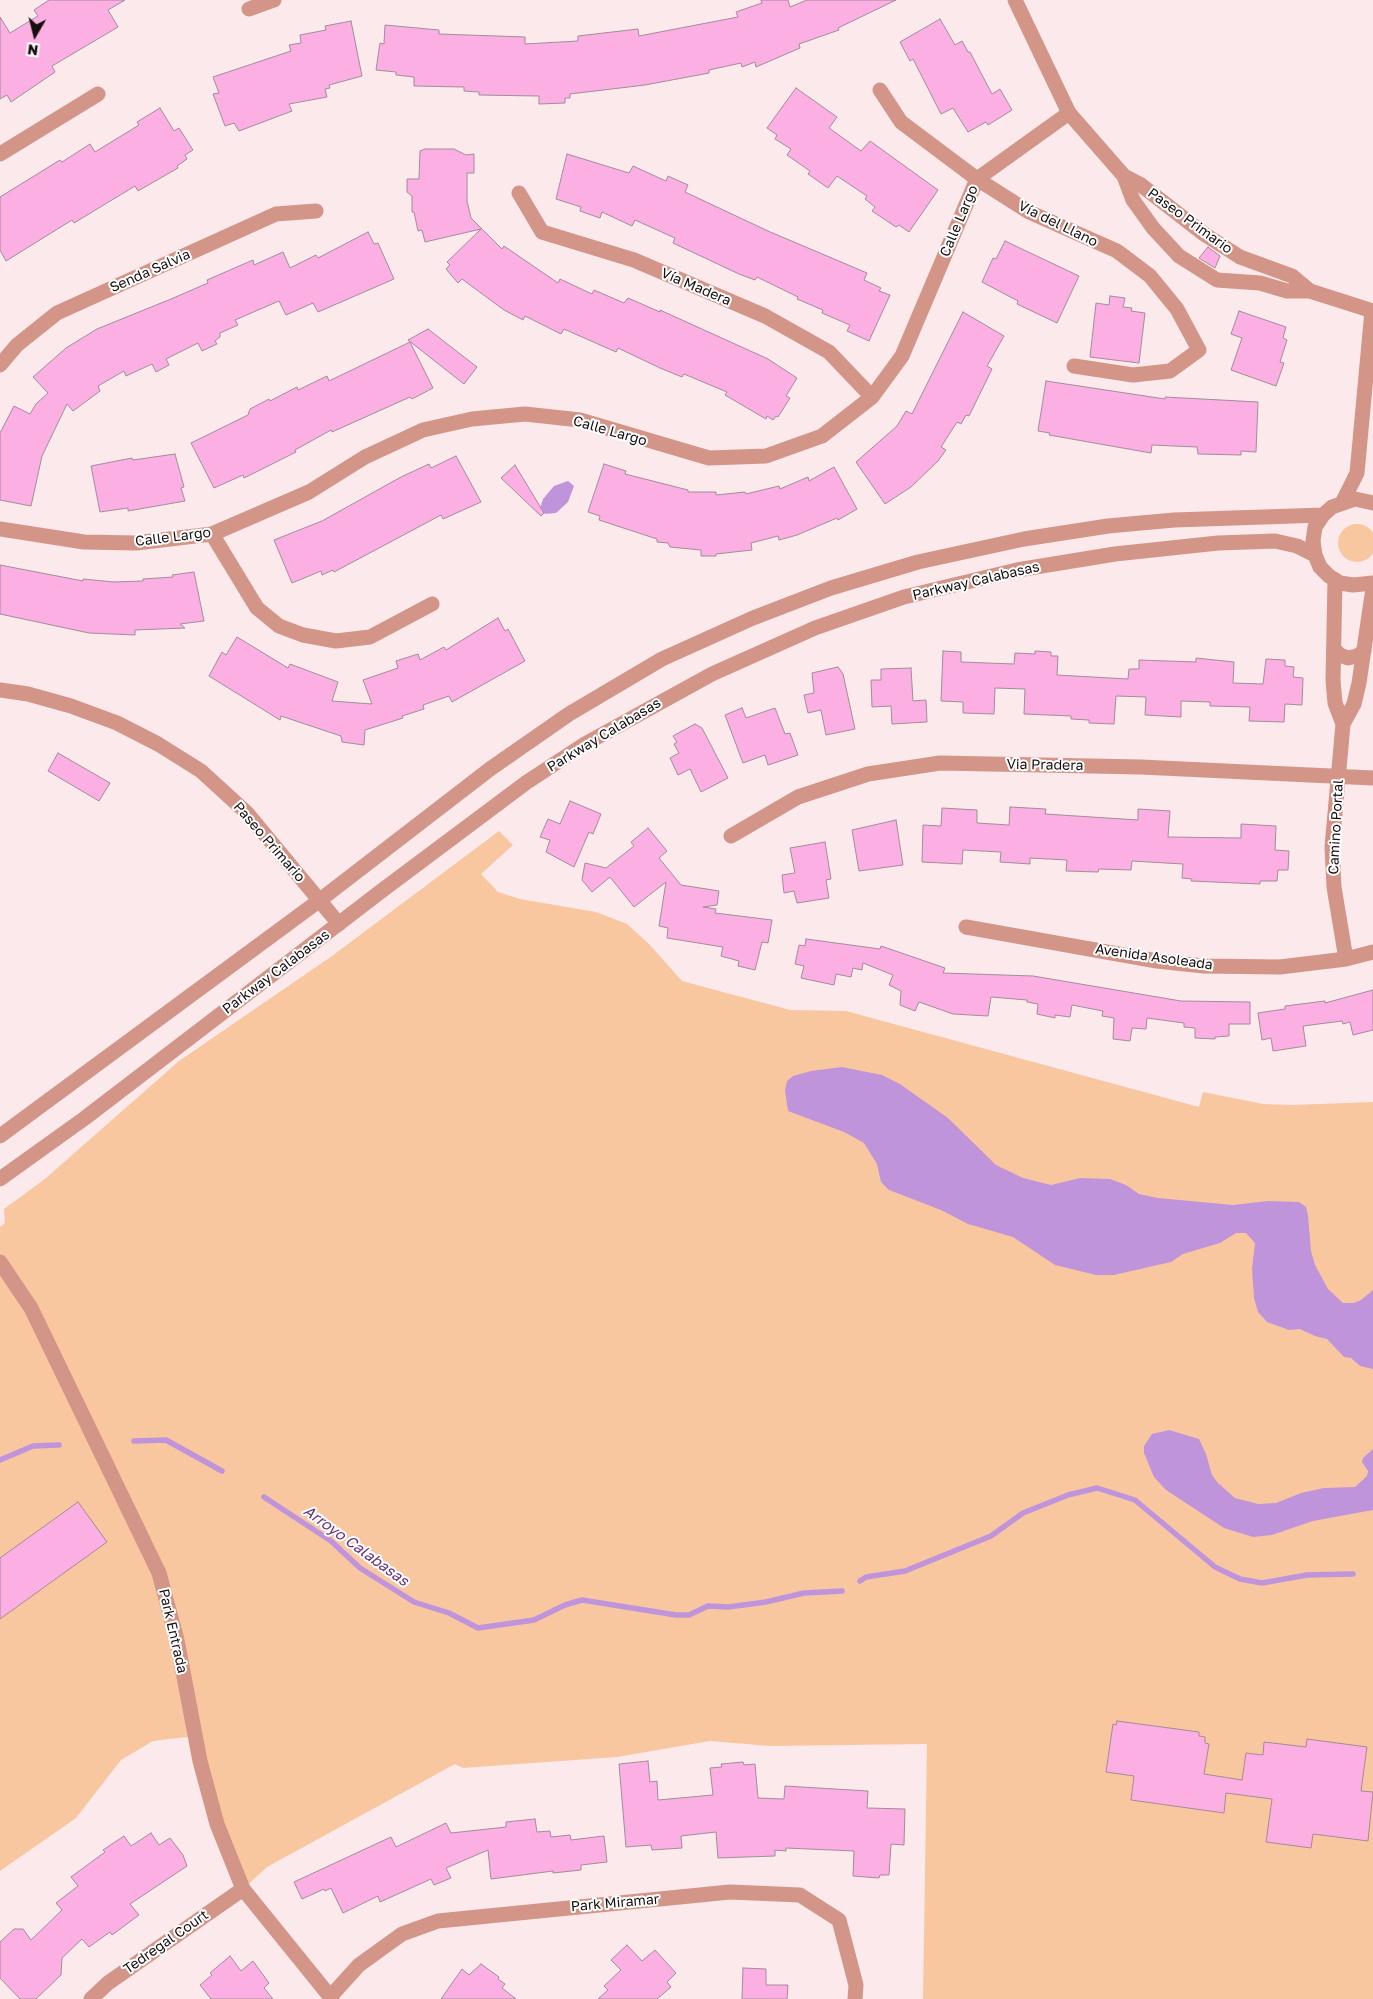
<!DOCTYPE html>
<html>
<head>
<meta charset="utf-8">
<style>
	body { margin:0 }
	#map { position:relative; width:1373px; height:1999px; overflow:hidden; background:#fbe9ec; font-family:"Golos Text",sans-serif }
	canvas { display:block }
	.north { position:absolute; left:10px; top:10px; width:50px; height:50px; -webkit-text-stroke:4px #fff; paint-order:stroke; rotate:188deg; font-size:14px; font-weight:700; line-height:20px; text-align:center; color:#170e10 }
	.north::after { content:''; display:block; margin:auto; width:18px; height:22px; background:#170e10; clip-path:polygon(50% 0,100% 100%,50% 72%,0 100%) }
</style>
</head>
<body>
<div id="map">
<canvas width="1373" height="1999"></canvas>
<div class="north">N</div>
</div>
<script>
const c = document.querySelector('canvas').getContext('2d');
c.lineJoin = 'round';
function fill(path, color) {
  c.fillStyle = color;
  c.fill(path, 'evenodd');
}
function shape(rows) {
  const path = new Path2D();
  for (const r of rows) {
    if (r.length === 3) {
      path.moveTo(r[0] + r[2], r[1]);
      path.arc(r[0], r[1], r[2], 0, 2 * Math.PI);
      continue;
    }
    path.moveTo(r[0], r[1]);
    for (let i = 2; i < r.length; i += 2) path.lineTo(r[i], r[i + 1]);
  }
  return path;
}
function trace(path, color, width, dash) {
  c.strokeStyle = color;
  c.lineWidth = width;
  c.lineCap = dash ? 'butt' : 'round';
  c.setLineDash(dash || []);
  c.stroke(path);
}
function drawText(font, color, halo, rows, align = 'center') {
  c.font = font + ' "Golos Text",sans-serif';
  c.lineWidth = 4;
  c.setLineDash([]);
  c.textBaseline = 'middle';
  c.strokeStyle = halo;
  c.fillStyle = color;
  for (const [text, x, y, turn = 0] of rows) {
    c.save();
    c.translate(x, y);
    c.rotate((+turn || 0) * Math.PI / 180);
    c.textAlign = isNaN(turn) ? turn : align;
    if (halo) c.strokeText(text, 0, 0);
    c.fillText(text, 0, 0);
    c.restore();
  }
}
fill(shape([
	[1357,543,19],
	[499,831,513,845,481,874,498,892,520,899,596,912,627,924,649,944,682,981,790,1010,846,1011,1199,1107,1203,1092,1263,1104,1292,1105,1373,1102,1373,1999,923,1999,927,1744,770,1746,710,1741,617,1757,463,1768,455,1764,267,1867,243,1889,195,1736,153,1741,121,1760,76,1818,0,1871,0,1227,5,1223,4,1209,46,1178,179,1061,332,956]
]), '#f9c79f');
fill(shape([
	[568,481,574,486,568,502,556,513,545,514,540,508,543,499,554,486],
	[842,1067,882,1075,900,1084,948,1118,996,1165,1023,1178,1051,1185,1080,1178,1110,1179,1126,1185,1139,1194,1158,1198,1233,1205,1268,1201,1299,1202,1306,1207,1308,1215,1311,1251,1315,1265,1328,1289,1343,1303,1354,1303,1361,1300,1373,1290,1373,1369,1360,1366,1351,1358,1344,1357,1327,1339,1315,1336,1300,1329,1289,1330,1267,1322,1258,1312,1254,1298,1252,1269,1255,1243,1246,1233,1236,1233,1220,1243,1183,1254,1171,1262,1114,1275,1096,1275,1055,1265,1013,1237,968,1224,941,1210,889,1190,881,1182,877,1164,864,1143,844,1132,788,1111,785,1090,787,1081,793,1076,811,1071],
	[1169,1430,1199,1439,1206,1454,1212,1475,1218,1483,1235,1498,1258,1504,1276,1503,1301,1493,1324,1488,1355,1487,1367,1476,1368,1471,1362,1462,1363,1458,1373,1449,1373,1510,1313,1521,1272,1535,1253,1537,1224,1528,1166,1490,1154,1477,1144,1453,1144,1446,1152,1434]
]), '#c094db');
trace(shape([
	[134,1441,166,1440,222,1471],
	[0,1460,33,1446,59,1445],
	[264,1497,331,1541,360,1568,414,1602,449,1613,478,1628,534,1620,565,1605,582,1600,676,1615,689,1615,708,1606,728,1607,766,1602,804,1593,842,1591],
	[860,1581,866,1577,905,1571,991,1536,1023,1513,1068,1495,1097,1488,1135,1500,1215,1567,1240,1579,1262,1583,1307,1575,1353,1574]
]), '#c094db', 5.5);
const building = shape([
	[49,0,125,0,108,10,118,27,52,66,55,72,11,102,7,95,0,99,0,17,10,33,38,16,34,10,49,0],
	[761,0,788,0,790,7,807,0,896,0,838,28,839,30,799,44,800,48,756,67,755,62,742,67,741,63,709,70,709,73,645,85,570,94,570,98,565,98,565,103,539,104,539,96,479,95,479,92,464,91,464,87,414,86,414,77,396,75,396,72,376,70,380,43,384,44,385,25,439,30,439,34,525,37,525,44,578,41,578,36,638,29,639,36,738,17,736,12,762,3,761,0],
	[940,19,955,45,962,41,968,52,970,52,992,94,1000,89,1012,110,988,125,986,122,968,132,953,108,941,114,913,59,910,61,900,42,940,19],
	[351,21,362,76,329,85,330,88,325,89,327,97,289,104,292,111,239,131,234,123,225,126,213,94,219,93,213,77,291,51,289,45,301,43,300,35,326,30,325,26,351,21],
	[796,88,837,117,829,128,861,151,870,141,938,190,909,232,899,225,896,227,872,211,875,207,865,199,867,196,837,176,828,188,808,174,810,171,787,155,791,149,775,139,777,135,767,128,796,88],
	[160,108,174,131,179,128,193,150,185,155,187,159,177,166,178,168,138,191,135,186,74,223,72,220,6,261,0,250,0,197,60,160,62,162,90,144,95,152,139,125,137,122,160,108],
	[425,149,454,149,466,155,474,154,474,173,467,173,467,201,471,218,502,249,504,246,558,283,560,279,592,294,594,290,624,303,628,298,660,312,660,310,768,359,797,378,786,396,790,398,778,417,776,416,773,420,767,416,766,419,725,395,727,392,684,374,682,377,660,368,618,348,616,352,564,329,561,334,525,316,523,320,504,310,462,279,458,283,446,269,450,265,447,262,481,229,425,242,422,230,418,231,414,212,412,212,412,196,407,192,407,179,419,179,420,151,425,149],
	[567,154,629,173,633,166,666,181,668,176,688,185,685,192,768,231,867,273,864,280,881,288,879,291,890,295,869,341,847,331,850,325,822,313,823,310,797,299,798,297,757,277,755,280,739,274,673,243,675,238,635,220,632,226,602,212,600,218,580,211,581,207,556,199,567,154],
	[368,232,374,244,378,243,394,279,318,312,313,303,286,315,279,301,235,320,238,325,220,333,220,337,215,341,217,344,202,351,198,343,166,359,169,365,156,372,152,364,126,376,124,371,98,386,100,391,73,411,67,404,42,456,31,506,0,500,0,433,14,406,30,414,36,404,48,393,33,377,66,348,97,329,171,299,208,283,207,280,253,260,254,265,283,252,290,268,316,255,318,258,368,232],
	[1005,241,1079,276,1057,323,1017,304,1018,301,982,282,993,258,996,259,1005,241],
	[1208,247,1220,256,1215,268,1199,258,1208,247],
	[1110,296,1125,298,1123,307,1132,308,1131,311,1145,313,1139,363,1090,357,1096,303,1109,305,1110,296],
	[1239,311,1286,327,1283,338,1287,340,1280,362,1284,363,1276,386,1231,370,1242,338,1231,334,1239,311],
	[963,312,1004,336,987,366,992,369,969,416,966,415,961,424,957,422,941,447,946,450,938,461,911,487,885,504,856,462,897,426,906,411,912,414,963,312],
	[428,329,477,367,464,384,408,340,428,329],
	[410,342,433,388,412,399,410,397,332,432,331,430,295,450,296,452,244,478,243,475,214,488,191,443,248,415,250,409,269,399,270,401,297,387,298,390,327,376,329,381,410,342],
	[1046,381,1165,399,1165,397,1258,402,1256,452,1241,451,1241,455,1198,454,1197,447,1152,445,1151,453,1049,435,1050,433,1038,431,1046,381],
	[175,454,184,487,181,488,185,501,128,511,128,508,100,512,91,466,132,458,133,460,175,454],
	[456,456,481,502,443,519,441,515,334,572,333,570,322,575,321,571,292,583,274,540,322,521,401,477,429,464,431,468,456,456],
	[604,464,626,471,625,474,688,490,688,492,716,492,716,495,745,492,746,494,779,486,780,489,808,477,809,481,834,467,857,509,838,520,837,518,797,535,779,540,778,536,751,543,752,550,716,554,716,556,701,556,701,550,670,547,668,543,657,542,657,539,599,520,600,516,588,512,604,464],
	[515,465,544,513,541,516,501,478,515,465],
	[0,565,83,581,83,579,114,582,143,581,143,579,173,577,172,575,194,572,204,621,180,624,185,628,135,630,135,635,89,633,0,614,0,565],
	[498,618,505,631,508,629,525,661,452,702,449,696,423,705,424,709,402,716,403,718,365,730,364,745,342,742,341,736,281,716,280,720,209,676,222,652,226,655,237,637,288,668,290,664,338,682,332,701,372,704,363,680,398,668,396,661,418,654,420,660,444,647,446,650,498,618],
	[943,651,961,652,961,662,1014,664,1015,653,1035,654,1035,651,1051,652,1051,656,1058,656,1057,675,1128,679,1129,669,1139,669,1139,660,1196,662,1196,658,1234,662,1233,683,1263,684,1266,659,1285,660,1285,666,1294,667,1293,677,1303,678,1302,705,1285,704,1284,722,1249,721,1250,707,1210,706,1210,702,1181,701,1181,717,1145,715,1146,697,1116,696,1114,724,1089,723,1089,720,1071,719,1071,716,1024,714,1025,689,995,688,994,714,963,713,963,702,941,701,943,651],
	[838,667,843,674,855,729,826,735,821,710,808,713,804,695,814,693,812,673,838,667],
	[911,668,913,701,926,700,927,722,892,724,891,706,872,707,871,680,881,680,881,669,911,668],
	[742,708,746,718,775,708,785,734,790,733,798,755,768,765,765,755,743,763,725,715,742,708],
	[695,724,702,728,728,778,701,792,690,769,678,775,670,758,679,753,674,744,677,742,673,736,695,724],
	[58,753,110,783,99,801,48,771,58,753],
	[570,801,601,814,593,834,589,832,574,867,546,852,550,840,540,837,548,819,560,824,570,801],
	[1010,807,1046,809,1045,814,1138,820,1138,809,1170,811,1168,837,1241,838,1241,824,1276,826,1275,850,1289,851,1288,870,1278,870,1277,881,1260,881,1260,884,1191,881,1192,879,1182,878,1183,864,1132,861,1131,870,1099,869,1098,872,1066,871,1067,860,1030,858,1030,864,1000,862,1001,852,963,850,962,864,922,862,923,825,941,826,942,808,977,810,977,823,1009,825,1010,807],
	[896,820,903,865,859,871,852,830,896,820],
	[648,828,667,851,659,858,681,885,719,891,717,905,703,907,716,909,715,913,772,920,768,943,762,942,755,970,738,966,739,961,721,956,723,947,667,938,668,928,659,926,666,882,634,907,610,877,592,892,582,880,585,863,606,868,634,846,631,842,648,828],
	[825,842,831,879,826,880,829,898,797,903,794,891,784,893,782,875,795,873,790,848,825,842],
	[806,939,880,949,881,946,945,968,943,973,1033,976,1181,1001,1250,1002,1250,1024,1229,1024,1229,1036,1215,1037,1215,1039,1195,1038,1195,1028,1184,1027,1184,1023,1147,1018,1146,1029,1132,1028,1130,1041,1113,1039,1114,1018,1102,1016,1103,1011,1072,1005,1070,1017,1055,1015,1055,1018,1037,1014,1038,1004,1027,1002,1027,1000,991,997,988,1016,953,1014,919,1002,915,1011,900,1005,901,991,889,985,893,975,863,963,862,970,853,968,851,977,836,974,834,985,801,978,804,966,795,964,799,945,805,946,806,939],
	[1373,990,1373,1030,1353,1035,1350,1022,1343,1024,1342,1021,1303,1026,1306,1046,1273,1051,1271,1038,1262,1040,1258,1013,1285,1009,1285,1006,1325,1001,1325,1003,1373,990],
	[78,1502,107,1542,0,1619,0,1558,78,1502],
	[1117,1721,1199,1732,1199,1736,1205,1737,1205,1743,1209,1744,1204,1774,1242,1780,1246,1753,1263,1755,1264,1742,1306,1747,1307,1739,1367,1747,1361,1791,1373,1792,1368,1841,1313,1834,1311,1848,1266,1842,1272,1799,1226,1793,1224,1813,1131,1800,1134,1776,1106,1772,1113,1724,1116,1725,1117,1721],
	[648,1761,650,1782,657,1781,658,1800,713,1795,710,1768,722,1767,721,1764,743,1762,744,1765,755,1764,758,1798,784,1799,785,1786,868,1791,867,1808,905,1809,904,1845,891,1844,889,1875,880,1875,879,1878,853,1876,854,1851,786,1848,786,1851,775,1850,775,1856,718,1858,716,1832,681,1836,682,1848,652,1850,651,1845,626,1847,619,1764,648,1761],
	[535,1819,537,1832,550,1831,551,1837,570,1835,571,1840,604,1836,607,1862,581,1865,581,1870,553,1873,553,1871,491,1879,488,1850,446,1868,451,1878,434,1885,431,1879,380,1902,378,1896,343,1913,331,1888,325,1891,324,1889,302,1899,294,1882,391,1837,396,1847,446,1823,451,1833,506,1827,506,1822,535,1819],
	[151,1833,159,1845,170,1838,183,1855,187,1866,130,1904,139,1915,112,1935,110,1932,89,1947,82,1939,62,1958,61,1975,36,1999,20,1999,0,1978,0,1942,14,1929,23,1929,31,1940,62,1910,56,1903,78,1886,71,1877,105,1852,103,1850,124,1836,131,1846,151,1833],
	[627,1945,642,1961,655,1950,676,1973,667,1982,671,1987,657,1999,598,1999,608,1990,604,1986,621,1970,611,1960,627,1945],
	[230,1956,241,1971,253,1961,269,1983,264,1988,273,1999,211,1999,200,1985,212,1975,210,1973,230,1956],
	[481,1964,499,1977,498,1979,505,1984,502,1988,516,1999,441,1999,462,1969,469,1975,481,1964],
	[743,1968,766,1969,766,1985,788,1985,787,1999,742,1999,743,1968]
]);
fill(building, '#fbafe3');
trace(building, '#a28c9a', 1);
trace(shape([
	[249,9,274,0],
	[880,90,901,122,977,179,1029,212,1117,251,1150,276,1177,309,1199,350,1170,371,1133,375,1074,366],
	[0,154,98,94],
	[519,193,542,232,634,260,765,316,829,352,872,397],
	[0,365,17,345,57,313,276,214,316,211],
	[1343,501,1357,473,1372,311],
	[0,529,84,542,136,543,212,534,309,492,365,457,423,430,472,419,525,414,580,420,709,458,766,456,822,436,872,397,902,356,977,179,1069,113],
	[212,534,257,608,279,626,303,635,336,641,370,637,432,604],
	[1335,580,1333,680,1335,703,1343,724],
	[1334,649,1340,655,1348,658,1357,656,1364,651],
	[731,836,798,797,868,774,940,763,1141,767,1373,778],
	[966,927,1157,961,1204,966,1280,967,1346,959,1373,952],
	[1346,959,1334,887,1332,847,1343,724,1354,704,1359,683,1373,588],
	[0,1262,31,1308,159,1573,177,1640,200,1761,217,1824,243,1889,332,1999],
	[330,1997,359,1965,402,1934,438,1921,730,1892,800,1895,839,1920,856,1985,855,1999],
	[91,1999,108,1983,243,1889]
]), '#d29587', 15);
trace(shape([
	[1015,0,1069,113,1124,176,1141,185,1204,234,1240,257,1292,276,1310,291],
	[1124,176,1133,200,1153,228,1179,256,1217,280,1260,283,1287,291,1310,291,1373,311],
	[1373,503,1355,499,1332,507,1323,515,1315,527,1313,541,1315,555,1320,567,1329,576,1340,583,1353,585,1373,583],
	[0,690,28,694,71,706,117,723,158,744,201,771,247,813,339,924],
	[0,1136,320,900,490,769,569,714,662,659,753,618,831,588,918,562,1024,539,1108,526,1174,520,1323,515],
	[0,1179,85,1118,384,889,527,782,585,744,712,674,815,628,904,597,1017,570,1115,554,1218,543,1275,541,1297,546,1315,555]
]), '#d29587', 15);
drawText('14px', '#170e10', '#fff', [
	["Calle Largo",959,221,-67],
	["Paseo Primario",1190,221,36],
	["Vía del Llano",1058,224,26],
	["Senda Salvia",150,271,-24],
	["Vía Madera",696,287,23],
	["Calle Largo",610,431,16],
	["Calle Largo",173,537,-7],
	["Parkway Calabasas",976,581,-13],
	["Parkway Calabasas",604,735,-31],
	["Via Pradera",1045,765,1],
	["Camino Portal",1336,827,-87],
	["Paseo Primario",269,842,49],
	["Avenida Asoleada",1154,957,8],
	["Parkway Calabasas",276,972,-37],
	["Park Entrada",173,1631,77],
	["Park Miramar",615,1903,-5],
	["Tedregal Court",166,1942,-35]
]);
drawText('italic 15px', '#673184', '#fff', [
	["Arroyo Calabasas",356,1546,36]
]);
</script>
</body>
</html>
